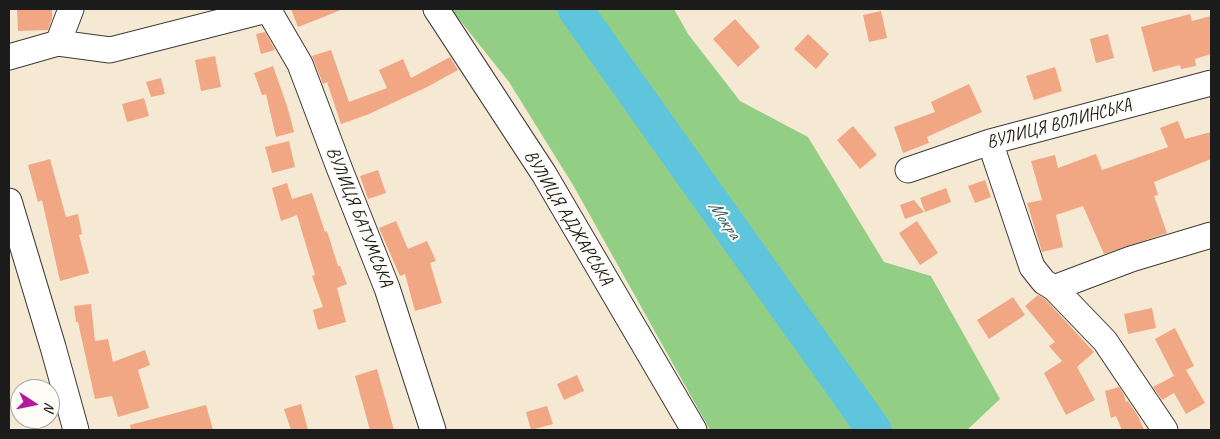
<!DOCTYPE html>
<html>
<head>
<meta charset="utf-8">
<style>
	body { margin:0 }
	#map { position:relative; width:1220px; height:439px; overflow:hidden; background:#f5e9d3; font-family:Caveat,sans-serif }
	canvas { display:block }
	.frame { position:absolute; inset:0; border:10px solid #1c1c1c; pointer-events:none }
	.north { position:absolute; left:10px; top:379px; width:50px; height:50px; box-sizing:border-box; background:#fdfcf7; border:1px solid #a3a29f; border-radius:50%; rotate:101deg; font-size:14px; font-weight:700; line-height:20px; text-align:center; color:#1c1c1c }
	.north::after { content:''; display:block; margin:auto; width:18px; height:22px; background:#b5179e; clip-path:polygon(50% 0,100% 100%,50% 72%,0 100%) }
</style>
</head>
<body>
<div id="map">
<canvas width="1220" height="439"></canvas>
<div class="frame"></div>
<div class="north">N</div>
</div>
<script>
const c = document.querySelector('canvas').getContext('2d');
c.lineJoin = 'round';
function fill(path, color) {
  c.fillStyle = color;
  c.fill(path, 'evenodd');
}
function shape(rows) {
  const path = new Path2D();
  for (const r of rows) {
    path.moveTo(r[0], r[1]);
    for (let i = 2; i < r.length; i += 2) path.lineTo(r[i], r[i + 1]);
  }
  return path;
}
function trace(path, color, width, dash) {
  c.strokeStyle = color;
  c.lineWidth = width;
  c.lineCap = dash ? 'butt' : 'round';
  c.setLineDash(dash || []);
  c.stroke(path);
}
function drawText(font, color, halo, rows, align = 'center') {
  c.font = font + ' Caveat,sans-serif';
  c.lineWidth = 4;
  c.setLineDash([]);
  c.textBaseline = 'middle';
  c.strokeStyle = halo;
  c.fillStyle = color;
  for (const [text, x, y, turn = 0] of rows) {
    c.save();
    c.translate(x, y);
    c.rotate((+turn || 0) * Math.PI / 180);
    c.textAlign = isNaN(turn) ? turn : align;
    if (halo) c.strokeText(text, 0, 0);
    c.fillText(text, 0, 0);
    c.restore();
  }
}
fill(shape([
	[451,9,674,9,688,34,740,101,808,137,884,262,931,276,1000,399,967,430,710,430,573,185,509,82]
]), '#92cf84');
trace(shape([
	[575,9,874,430]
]), '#5fc5dc', 35);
fill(shape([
	[17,9,52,9,52,18,48,30,18,31],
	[291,9,341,9,341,10,298,27],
	[881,11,887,38,869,42,863,15],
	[1190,14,1192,21,1211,16,1211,54,1195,59,1196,66,1181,69,1180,65,1153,72,1141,27],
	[735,19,760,47,738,67,713,39],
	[265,32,275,50,261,54,256,34],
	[808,34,829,54,816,69,794,49],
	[1108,34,1114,58,1096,63,1090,39],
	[331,50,349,102,387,88,379,70,403,59,411,78,450,57,458,70,427,87,369,114,341,124,327,82,323,84,312,56],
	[215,56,221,87,201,91,195,60],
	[273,66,288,109,294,132,276,137,266,94,262,95,254,73],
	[1055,67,1062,91,1034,100,1026,76],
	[161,78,165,94,151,97,146,82],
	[969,84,982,112,927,137,929,143,903,153,894,127,935,112,931,102],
	[144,98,149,116,127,122,122,104],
	[1178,121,1185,139,1211,132,1211,159,1154,182,1158,195,1154,196,1167,233,1104,254,1083,206,1056,215,1063,247,1042,252,1027,203,1042,200,1031,161,1055,155,1058,168,1096,154,1102,170,1168,147,1160,128],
	[853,126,877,155,860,169,837,140],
	[289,141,295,167,272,173,265,147],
	[50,159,66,217,78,214,82,234,79,235,89,273,60,281,42,200,38,202,28,165],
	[378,170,386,193,368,199,360,176],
	[985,180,991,197,975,203,968,186],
	[287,183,292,199,312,193,325,232,327,231,338,266,340,266,347,284,337,288,346,322,318,330,313,310,323,307,312,276,315,275,297,215,281,221,272,188],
	[946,188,951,202,925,212,920,198],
	[914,200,924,212,905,219,900,205],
	[396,221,408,249,427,241,436,261,430,263,442,303,415,311,405,274,400,276,379,228],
	[917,221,938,253,920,265,899,233],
	[1038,295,1045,299,1094,352,1077,367,1095,400,1066,415,1044,373,1062,361,1049,346,1055,342,1025,306],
	[1013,297,1025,315,989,339,977,320],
	[91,304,95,341,108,339,113,362,145,350,150,365,138,370,149,408,118,417,112,396,95,399,78,322,76,322,74,306],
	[1152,308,1156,328,1128,334,1124,314],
	[1175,328,1194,366,1186,370,1205,403,1186,414,1174,393,1162,400,1153,387,1174,376,1155,339],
	[377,369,394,430,370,430,355,376],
	[577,375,584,391,564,400,557,384],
	[1119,387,1124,395,1126,402,1128,401,1139,418,1144,430,1122,430,1116,416,1111,418,1105,391],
	[301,404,308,430,291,430,284,409],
	[206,405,213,430,131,430,130,425],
	[547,406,553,424,531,430,526,412]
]), '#f1a684');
const minor = shape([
	[436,9,544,174,694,430],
	[269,11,300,64,340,170,387,288,433,430],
	[58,43,71,9],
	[9,57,58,43,110,50,271,9],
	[990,142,1032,267,1044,282,1054,288,1105,341,1165,430],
	[908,170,990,142,1211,83],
	[9,201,53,347,76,430],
	[1054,288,1131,259,1211,235]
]);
trace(minor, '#3d3b37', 27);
trace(minor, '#fff', 25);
drawText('18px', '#1c1c1c', '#fdfcf7', [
	["ВУЛИЦЯ ВОЛИНСЬКА",1059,124,-15],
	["ВУЛИЦЯ БАТУМСЬКА",359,217,68],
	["ВУЛИЦЯ АДЖАРСЬКА",568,218,59]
]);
drawText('italic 19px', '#376069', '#fdfcf7', [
	["Мокра",724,220,55]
]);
</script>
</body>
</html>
